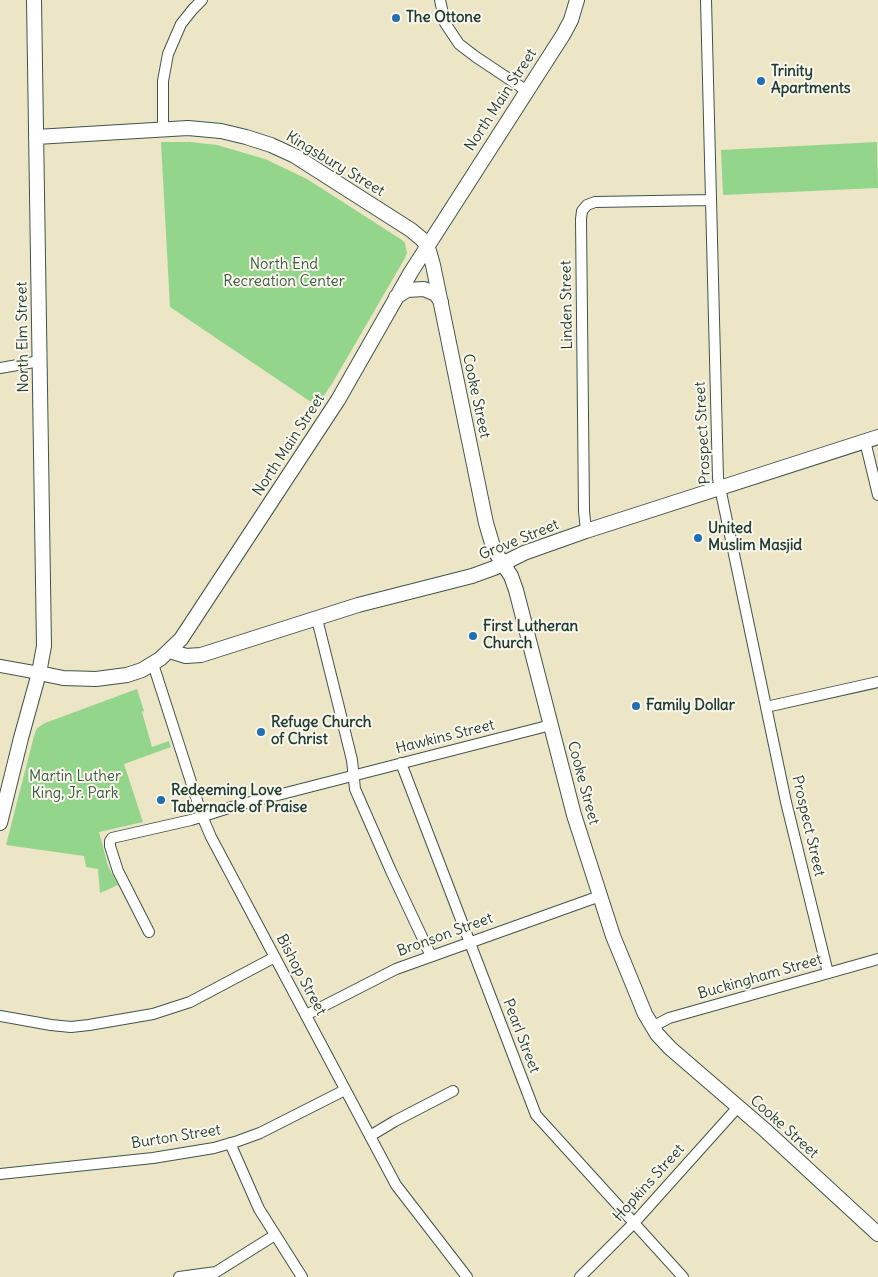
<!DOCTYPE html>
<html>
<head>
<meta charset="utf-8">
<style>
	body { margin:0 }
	canvas { display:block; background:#ece5c6 }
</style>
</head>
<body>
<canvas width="878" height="1277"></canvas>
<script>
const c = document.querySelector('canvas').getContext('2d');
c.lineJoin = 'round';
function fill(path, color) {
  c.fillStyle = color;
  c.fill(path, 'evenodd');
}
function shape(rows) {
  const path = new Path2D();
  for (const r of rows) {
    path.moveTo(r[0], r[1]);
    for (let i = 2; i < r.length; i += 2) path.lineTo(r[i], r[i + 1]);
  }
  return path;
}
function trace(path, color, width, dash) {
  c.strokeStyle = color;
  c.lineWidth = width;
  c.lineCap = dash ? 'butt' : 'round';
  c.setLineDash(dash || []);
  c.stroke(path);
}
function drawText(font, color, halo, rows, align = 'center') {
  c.font = font + ' Delius,sans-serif';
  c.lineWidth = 4;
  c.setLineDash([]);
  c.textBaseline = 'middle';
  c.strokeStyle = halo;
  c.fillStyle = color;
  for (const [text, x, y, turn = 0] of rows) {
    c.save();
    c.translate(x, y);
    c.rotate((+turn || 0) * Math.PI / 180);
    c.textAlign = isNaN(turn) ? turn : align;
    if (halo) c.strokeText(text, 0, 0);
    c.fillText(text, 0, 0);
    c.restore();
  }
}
fill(shape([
	[161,142,190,142,217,145,265,159,307,179,402,240,405,243,407,253,405,258,333,382,317,406,170,307],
	[877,142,878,188,723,195,721,150],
	[137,689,144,711,142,712,152,747,169,741,171,747,124,764,143,822,99,832,108,866,118,885,100,893,98,869,86,867,84,856,6,845,34,736,37,728,45,723]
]), '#94d58c');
const minor = shape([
	[440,0,445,23,459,44,476,57,527,91],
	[706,0,718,478,786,802,828,973],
	[163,129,163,81,168,54,181,24,193,9,202,0],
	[0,368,40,361],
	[865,441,878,495],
	[586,531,584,511,581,219,582,211,587,205,595,202,711,200],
	[317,619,352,760,355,789,391,871,431,956],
	[153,664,202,816,211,837,396,1185,467,1277],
	[766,707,878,682],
	[401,763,536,1115,683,1277],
	[149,932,118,871,110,846,110,841,112,838,191,820,235,806,551,725],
	[306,1015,396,969,600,896],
	[0,1016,51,1025,71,1027,89,1025,153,1014,190,1002,275,957],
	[652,1027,669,1018,878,959],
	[370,1136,395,1121,453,1091],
	[230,1143,259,1209,302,1277],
	[0,1174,153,1158,214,1148,238,1141,260,1133,345,1090],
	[179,1277,216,1272,275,1235],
	[580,1277,634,1223,738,1107]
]);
const tertiary = shape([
	[0,666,39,673]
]);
const secondary = shape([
	[36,137,188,128,221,131,246,137,271,145,295,156,411,230,423,240,429,251,433,265,486,523,494,550,511,576,516,590,574,815,613,936,645,1014,657,1034,670,1048,765,1130,878,1234],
	[396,297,407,290,424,289,436,294,441,302],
	[170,651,186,656,201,655,358,605,472,576,494,568,524,553,586,531,878,437],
	[39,673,63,678,96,679,127,675,142,670,160,659,181,639,338,400,411,272,563,35,571,20,577,0],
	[0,823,21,738,39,673,44,646,34,0]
]);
trace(minor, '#3e564a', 12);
trace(tertiary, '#3e564a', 14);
trace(secondary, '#3e564a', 16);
trace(minor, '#fff', 10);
trace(tertiary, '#fff', 12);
trace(secondary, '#fff', 14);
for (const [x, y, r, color] of [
	[396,18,5,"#1f6fb2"],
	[761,81,5,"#1f6fb2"],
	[698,538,5,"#1f6fb2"],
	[473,636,5,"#1f6fb2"],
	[636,706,5,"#1f6fb2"],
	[261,732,5,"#1f6fb2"],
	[161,800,5,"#1f6fb2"]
]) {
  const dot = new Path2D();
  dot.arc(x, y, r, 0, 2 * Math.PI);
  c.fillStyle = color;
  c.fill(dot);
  trace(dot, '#fbf7ec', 2);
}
drawText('bold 15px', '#1f3d34', '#fbf7ec', [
	["The Ottone",406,18],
	["Trinity",771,72],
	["Apartments",771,89],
	["United",708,529],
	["Muslim Masjid",708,546],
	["First Lutheran",483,627],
	["Church",483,644],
	["Family Dollar",646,706],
	["Refuge Church",271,723],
	["of Christ",271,740],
	["Redeeming Love",171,791],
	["Tabernacle of Praise",171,808]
], 'left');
drawText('15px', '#1f3d34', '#fbf7ec', [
	["North Main Street",501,100,-57],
	["Kingsbury Street",335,164,31],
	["Linden Street",567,305,-91],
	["North Elm Street",23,337,-91],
	["Cooke Street",476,396,78],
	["Prospect Street",703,433,-93],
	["North Main Street",289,445,-57],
	["Grove Street",519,540,-22],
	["Hawkins Street",445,737,-14],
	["Cooke Street",583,783,75],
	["Prospect Street",808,826,77],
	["Bronson Street",445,935,-20],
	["Bishop Street",301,975,62],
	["Buckingham Street",760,977,-16],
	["Pearl Street",521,1036,69],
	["Cooke Street",784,1127,42],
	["Burton Street",176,1137,-9],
	["Hopkins Street",649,1183,-48]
]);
drawText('15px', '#365b46', '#fbf7ec', [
	["North End",284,265],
	["Recreation Center",284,282],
	["Martin Luther",75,777],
	["King, Jr. Park",75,794]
]);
</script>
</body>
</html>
